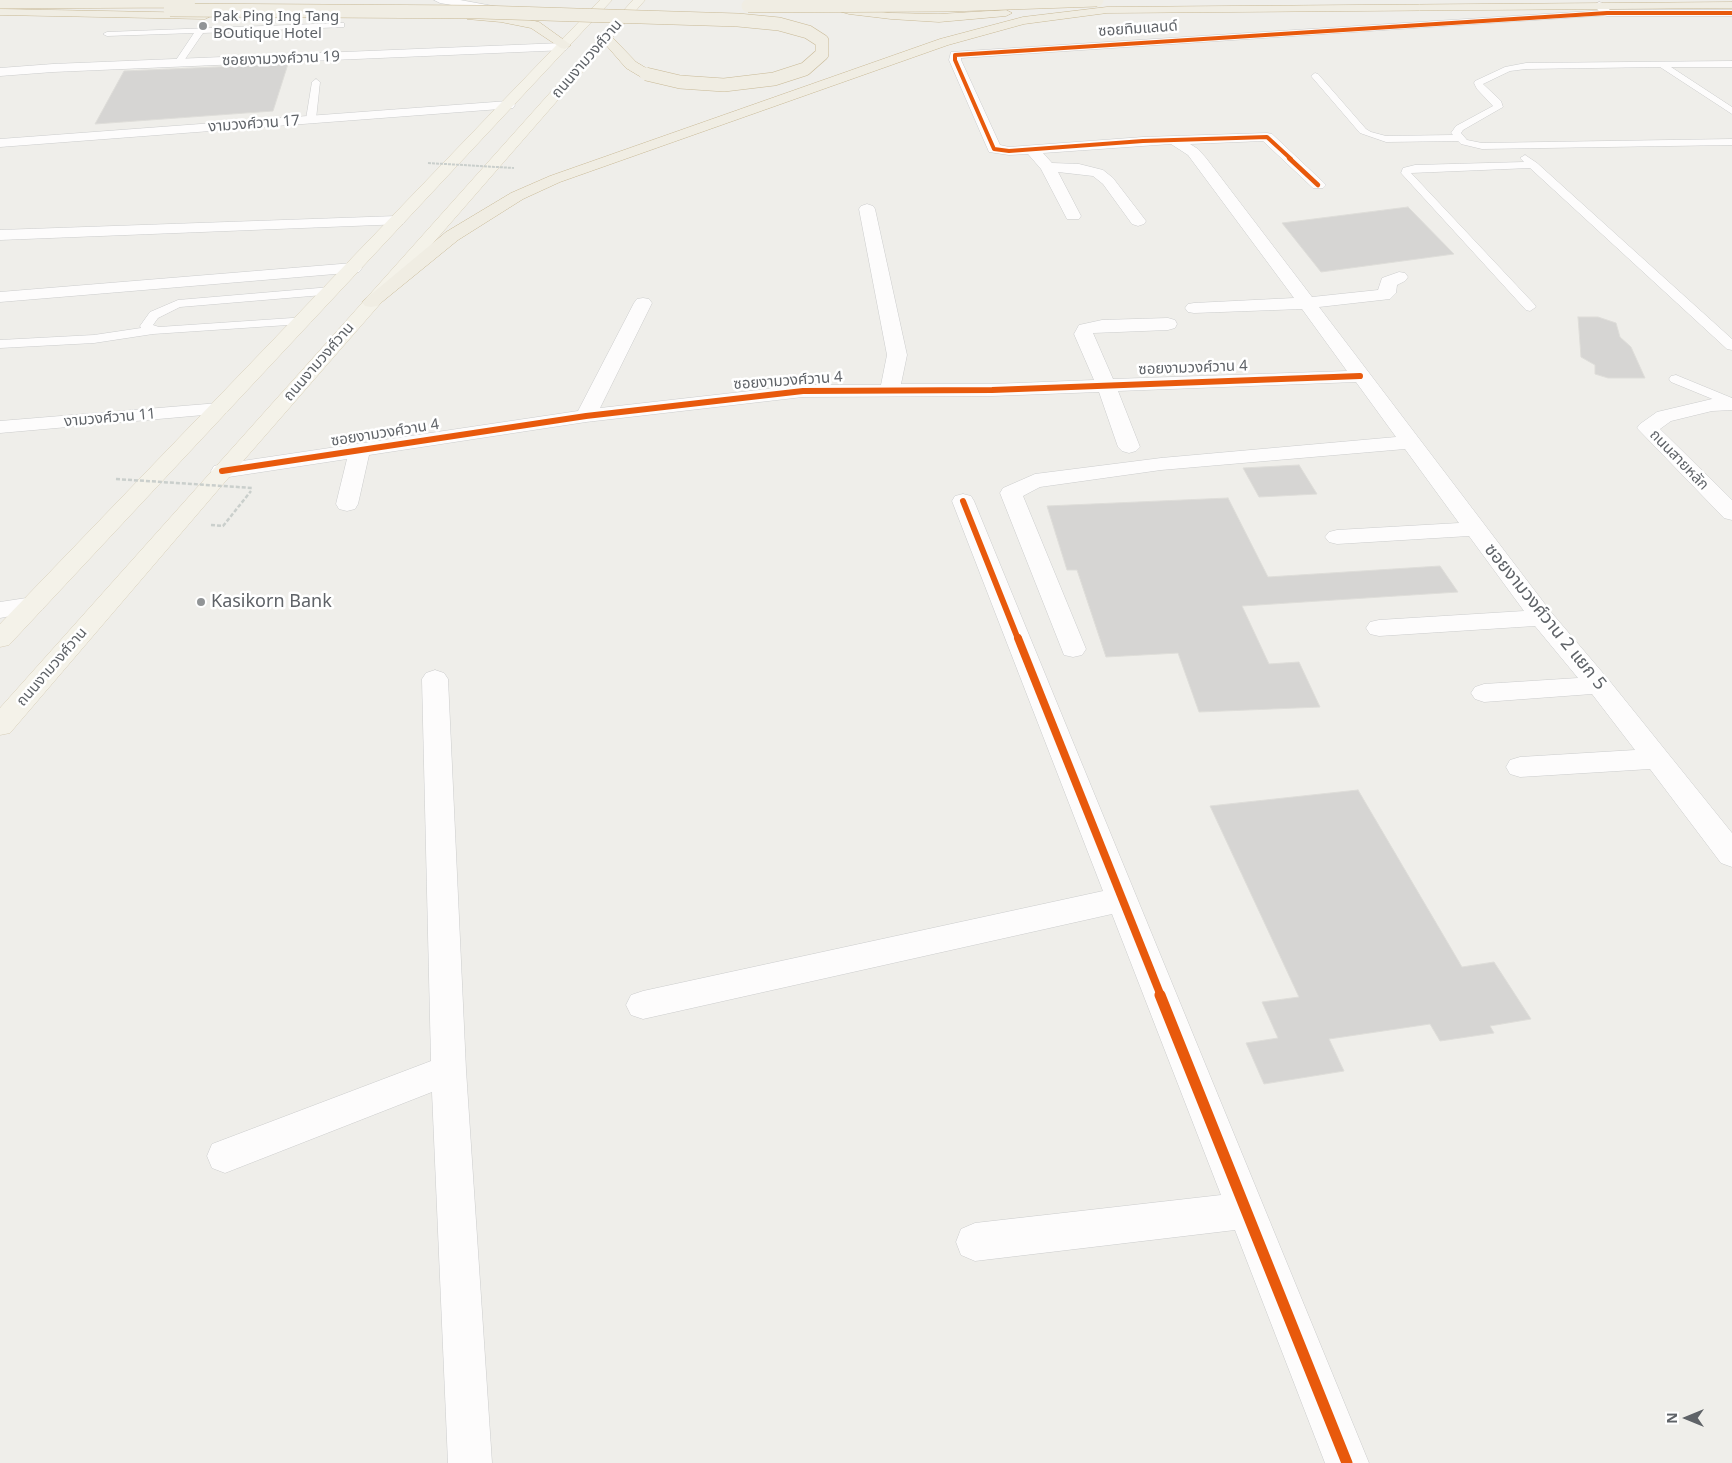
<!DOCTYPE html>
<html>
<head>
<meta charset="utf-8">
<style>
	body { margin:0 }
	#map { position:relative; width:1732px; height:1463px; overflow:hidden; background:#efeeea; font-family:"Noto Sans",sans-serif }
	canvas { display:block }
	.north { position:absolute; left:1662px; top:1393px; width:50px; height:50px; -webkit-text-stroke:4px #fff; paint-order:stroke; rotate:270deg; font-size:14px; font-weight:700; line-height:20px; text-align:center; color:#5f6368 }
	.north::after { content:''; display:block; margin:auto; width:18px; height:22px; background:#5f6368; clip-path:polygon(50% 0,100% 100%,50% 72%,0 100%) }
</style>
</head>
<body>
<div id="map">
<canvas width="1732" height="1463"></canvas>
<div class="north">N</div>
</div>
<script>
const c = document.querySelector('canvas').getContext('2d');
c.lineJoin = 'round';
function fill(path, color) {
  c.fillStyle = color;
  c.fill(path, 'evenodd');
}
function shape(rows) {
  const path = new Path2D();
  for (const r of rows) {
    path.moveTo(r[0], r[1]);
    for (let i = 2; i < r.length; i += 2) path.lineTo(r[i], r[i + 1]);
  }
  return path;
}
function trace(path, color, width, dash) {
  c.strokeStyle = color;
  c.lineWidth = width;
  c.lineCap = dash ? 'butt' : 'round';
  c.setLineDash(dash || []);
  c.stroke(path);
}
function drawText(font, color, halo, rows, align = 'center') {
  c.font = font + ' "Noto Sans","Noto Sans Thai",sans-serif';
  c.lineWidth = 5;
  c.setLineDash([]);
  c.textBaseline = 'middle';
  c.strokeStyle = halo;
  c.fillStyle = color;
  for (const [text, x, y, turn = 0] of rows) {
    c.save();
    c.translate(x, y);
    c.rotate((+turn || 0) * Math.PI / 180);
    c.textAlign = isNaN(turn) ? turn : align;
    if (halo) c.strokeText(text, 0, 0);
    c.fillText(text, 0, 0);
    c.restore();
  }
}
const building = shape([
	[288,64,273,111,95,124,124,71,288,64],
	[1408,207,1454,254,1321,272,1282,223,1408,207],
	[1578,317,1598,317,1616,323,1620,337,1631,347,1645,378,1608,378,1595,374,1595,365,1581,357,1578,317],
	[1299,465,1317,494,1259,497,1243,468,1299,465],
	[1228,498,1268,577,1440,566,1458,592,1242,606,1269,664,1299,662,1320,707,1199,712,1178,653,1106,657,1077,570,1067,570,1047,506,1228,498],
	[1358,790,1462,967,1494,962,1531,1019,1490,1026,1494,1033,1440,1041,1430,1024,1329,1039,1344,1071,1264,1084,1246,1043,1278,1038,1262,1002,1299,997,1210,806,1358,790]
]);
fill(building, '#d6d5d3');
trace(building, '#deddd9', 1);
const lane = shape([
	[341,23,344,23,344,27,203,33,181,65,178,66,174,63,194,33,107,36,103,34,107,32,341,23],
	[1732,61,1732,67,1671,67,1732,107,1732,114,1660,67,1526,69,1510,71,1483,84,1501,101,1503,107,1463,130,1461,133,1467,140,1482,143,1732,139,1732,145,1482,149,1461,144,1458,141,1386,142,1360,133,1311,76,1315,73,1318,74,1366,129,1371,132,1386,136,1453,135,1451,133,1456,126,1493,106,1477,89,1474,83,1475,81,1505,67,1526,63,1732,61],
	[316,79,320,82,316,119,311,122,306,119,312,82,316,79],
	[1525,155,1537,163,1732,339,1732,350,1727,349,1530,168,1411,173,1534,304,1536,307,1530,311,1526,310,1401,173,1403,168,1415,165,1524,162,1520,158,1525,155],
	[331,287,337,291,335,294,180,307,158,318,153,325,159,327,307,317,309,320,303,324,153,334,94,343,0,348,0,340,94,335,141,328,140,326,150,312,178,300,331,287],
	[1676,375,1732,398,1732,407,1671,382,1669,379,1671,376,1676,375]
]);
const street = shape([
	[434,0,460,0,515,10,521,13,515,16,440,3,434,0],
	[1607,10,1611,11,1613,13,1611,15,961,58,961,60,1000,145,1009,147,1143,137,1267,133,1272,134,1323,182,1326,185,1323,188,1313,188,1263,141,1190,144,1198,149,1206,158,1312,297,1378,290,1382,278,1399,272,1405,273,1408,277,1405,281,1397,285,1396,293,1390,299,1319,307,1551,612,1608,679,1732,833,1732,867,1721,863,1650,769,1520,777,1510,774,1506,767,1510,760,1520,757,1635,750,1592,694,1484,702,1475,699,1471,693,1475,687,1484,684,1578,678,1535,626,1379,636,1370,634,1366,628,1370,622,1379,620,1524,611,1469,536,1337,544,1329,542,1325,537,1329,532,1337,530,1459,523,1405,449,1161,470,1040,487,1023,496,1086,649,1082,655,1073,657,1064,655,1000,493,1003,488,1035,474,1161,458,1396,437,1356,382,1118,391,1140,447,1136,451,1129,453,1122,451,1118,447,1099,392,992,396,803,397,586,422,369,455,358,504,355,509,347,511,339,509,336,504,347,459,222,478,214,476,211,471,214,466,222,464,578,411,634,303,637,299,643,298,649,299,652,303,600,408,803,385,881,385,887,355,859,209,861,206,867,204,873,206,875,209,907,355,901,384,992,384,1094,380,1074,334,1079,325,1102,320,1168,318,1175,320,1177,324,1175,328,1168,330,1093,333,1113,379,1347,371,1302,309,1194,313,1188,312,1185,308,1188,304,1194,303,1294,298,1188,155,1171,144,1043,153,1052,163,1079,164,1103,170,1113,178,1146,221,1144,224,1138,226,1132,224,1103,184,1093,176,1058,172,1081,216,1079,219,1067,219,1041,169,1028,154,1009,155,989,152,949,60,951,52,1607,10],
	[562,43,566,44,568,47,566,50,53,72,0,76,0,68,53,64,562,43],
	[508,101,513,102,515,105,513,108,0,147,0,139,508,101],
	[397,216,403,218,405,221,403,224,0,240,0,230,397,216],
	[353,263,359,264,362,268,359,272,0,302,0,292,353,263],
	[1732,398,1732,410,1712,411,1671,421,1660,429,1732,500,1732,520,1724,518,1637,428,1640,424,1657,412,1712,399,1732,398],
	[219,403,226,405,229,409,226,413,0,433,0,421,219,403],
	[963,494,971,496,974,501,1369,1463,1325,1463,1235,1230,975,1261,961,1255,956,1242,961,1229,975,1223,1221,1195,1112,914,643,1019,631,1015,626,1005,631,995,643,991,1103,891,952,501,955,496,963,494],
	[33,597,42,600,45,605,42,610,0,618,0,602,33,597],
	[435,670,444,673,448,679,466,1070,492,1463,448,1463,432,1092,225,1173,212,1168,207,1156,212,1144,431,1061,422,679,426,673,435,670]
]);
const secondary = shape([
	[1599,2,1603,3,1610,10,1732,10,1732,16,1607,16,1603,15,1593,5,1599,2]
]);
const primary = shape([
	[600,0,612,0,9,645,0,647,0,624,600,0],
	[633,0,645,0,230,476,10,733,0,735,0,708,633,0]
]);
const highway = shape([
	[814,0,823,0,854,9,891,13,939,14,1006,10,1012,13,1006,16,939,22,891,19,849,14,814,4,812,2,814,0],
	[1732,2,1732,8,1107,13,1024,24,948,45,560,182,523,199,458,240,377,306,371,307,365,306,362,302,446,232,511,193,550,176,940,39,1023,17,1107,7,1732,2],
	[0,9,205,13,211,16,205,19,0,15,0,9],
	[471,13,501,14,539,22,571,45,565,49,561,48,531,28,501,22,467,19,465,17,467,15,471,13],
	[606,34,610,35,636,62,651,71,652,74,651,77,641,77,626,68,600,38,606,34]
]);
trace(lane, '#cbcccc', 1);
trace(street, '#cbcccc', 1);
trace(secondary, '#cacacb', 1);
trace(primary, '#d7ceb8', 1);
trace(highway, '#c8b996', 1);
trace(shape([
	[211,525,223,526,251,491]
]), '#cacfcc', 2.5, [4, 2]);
fill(lane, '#fdfcfc');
fill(street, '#fdfcfc');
fill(secondary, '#fdfcfc');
fill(primary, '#f4f2e9');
fill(highway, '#f0ede3');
const highwayBridge = shape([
	[0,2,189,1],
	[748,6,951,5,1097,0],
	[170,10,480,12,738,20,779,24,808,32,822,41,822,54,805,69,774,79,724,85,680,82,646,74]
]);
trace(highwayBridge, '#c8b996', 14, []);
trace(shape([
	[428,163,514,168]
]), '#cacfcc', 2, [3, 1]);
trace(shape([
	[116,479,253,488]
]), '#cacfcc', 2.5, [4, 2]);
trace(highwayBridge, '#f0ede3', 13);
trace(shape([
	[1291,159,1267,137,1143,141,1009,151,994,149,955,60,955,55,1607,13,1732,13]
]), '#e8590c', 4);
trace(shape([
	[1289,158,1318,185]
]), '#e8590c', 4.5);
trace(shape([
	[222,471,586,416,803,391,992,390,1360,376],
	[963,501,1018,639]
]), '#e8590c', 6);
trace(shape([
	[1018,638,1161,996]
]), '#e8590c', 8);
trace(shape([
	[1160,995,1347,1463]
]), '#e8590c', 11);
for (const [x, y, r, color] of [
	[203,26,5,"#919496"],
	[201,602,5,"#919496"]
]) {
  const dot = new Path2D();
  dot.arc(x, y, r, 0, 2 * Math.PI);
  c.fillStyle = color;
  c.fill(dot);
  trace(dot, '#fff', 2);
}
drawText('15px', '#5f6368', '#fff', [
	["Pak Ping Ing Tang",213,17],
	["BOutique Hotel",213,34]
], 'left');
drawText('15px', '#5f6368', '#fff', [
	["ซอยทิมแลนด์",1138,29,-4],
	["ซอยงามวงศ์วาน 19",281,59,-2],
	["ถนนงามวงศ์วาน",587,59,-49],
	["งามวงศ์วาน 17",254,124,-4],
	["ถนนงามวงศ์วาน",319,362,-49],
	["ซอยงามวงศ์วาน 4",1193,368,-2],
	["ซอยงามวงศ์วาน 4",788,381,-4],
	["งามวงศ์วาน 11",110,418,-5],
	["ซอยงามวงศ์วาน 4",385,433,-9],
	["ถนนสายหลัก",1679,460,46],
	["ถนนงามวงศ์วาน",52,667,-49]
]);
drawText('18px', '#5f6368', '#fff', [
	["Kasikorn Bank",211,602]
], 'left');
drawText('18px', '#5f6368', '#fff', [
	["ซอยงามวงศ์วาน 2 แยก 5",1545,617,51]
]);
</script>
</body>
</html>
